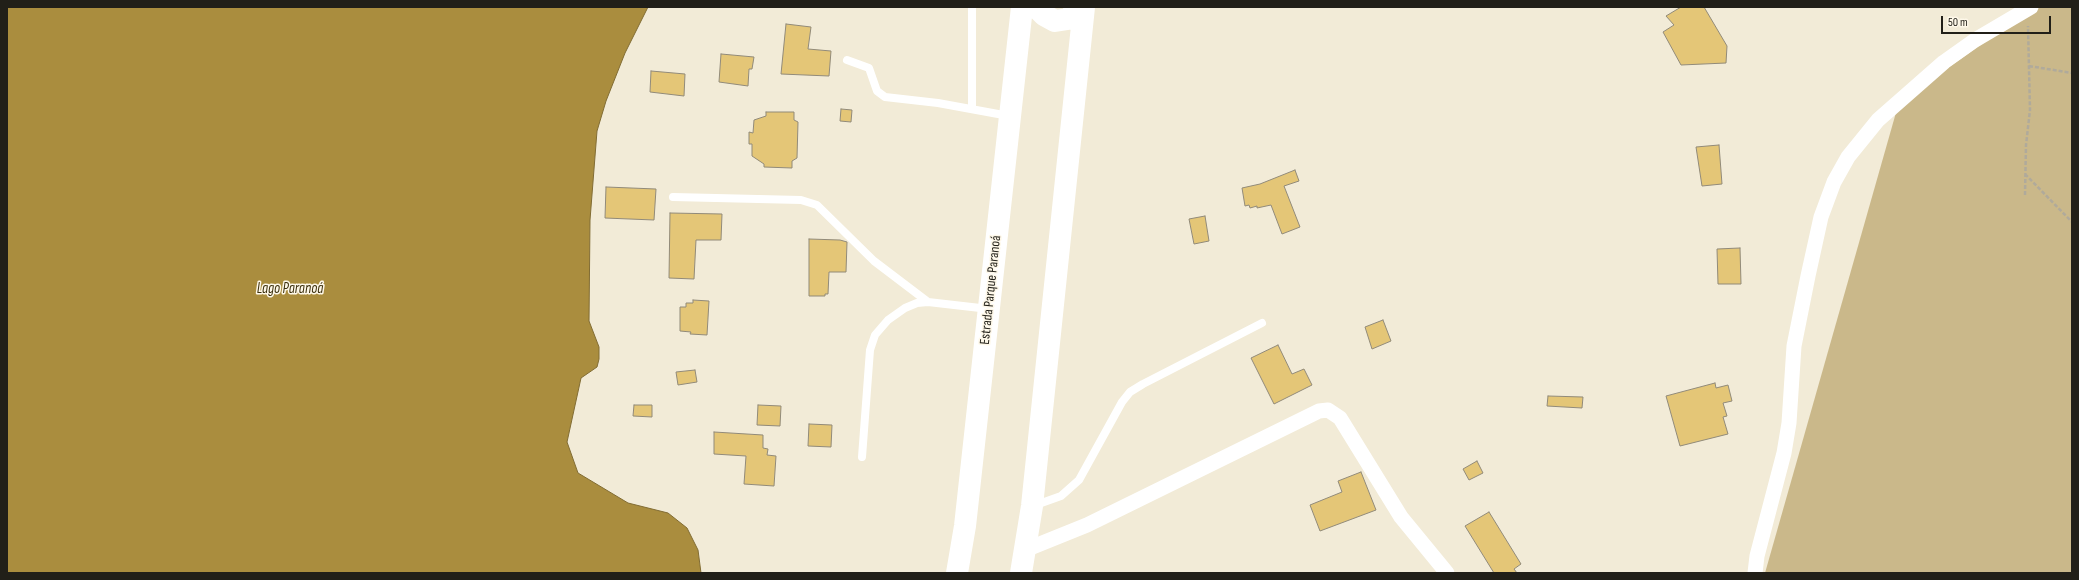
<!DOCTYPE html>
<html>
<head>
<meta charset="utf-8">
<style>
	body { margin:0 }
	#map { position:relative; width:2079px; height:580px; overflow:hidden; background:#f2ebd7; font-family:"Sofia Sans Condensed",sans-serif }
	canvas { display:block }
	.frame { position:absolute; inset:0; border:8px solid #211f18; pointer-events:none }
	.scale { position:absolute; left:1941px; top:16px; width:110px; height:18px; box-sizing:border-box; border:2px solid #211f18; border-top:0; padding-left:5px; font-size:12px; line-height:14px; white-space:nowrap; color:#211f18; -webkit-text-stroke:3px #fef8e9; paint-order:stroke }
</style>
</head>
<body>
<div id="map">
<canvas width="2079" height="580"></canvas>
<div class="frame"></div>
<div class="scale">50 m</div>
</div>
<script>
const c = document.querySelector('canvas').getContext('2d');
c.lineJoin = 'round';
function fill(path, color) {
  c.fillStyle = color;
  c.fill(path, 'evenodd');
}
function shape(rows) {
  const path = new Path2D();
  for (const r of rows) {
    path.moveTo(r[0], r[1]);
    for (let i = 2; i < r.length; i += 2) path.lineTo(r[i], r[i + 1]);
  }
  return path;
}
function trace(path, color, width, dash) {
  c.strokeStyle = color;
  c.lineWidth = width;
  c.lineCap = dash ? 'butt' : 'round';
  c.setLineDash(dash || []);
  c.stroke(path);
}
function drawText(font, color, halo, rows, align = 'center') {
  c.font = font + ' "Sofia Sans Condensed",sans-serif';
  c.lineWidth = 3;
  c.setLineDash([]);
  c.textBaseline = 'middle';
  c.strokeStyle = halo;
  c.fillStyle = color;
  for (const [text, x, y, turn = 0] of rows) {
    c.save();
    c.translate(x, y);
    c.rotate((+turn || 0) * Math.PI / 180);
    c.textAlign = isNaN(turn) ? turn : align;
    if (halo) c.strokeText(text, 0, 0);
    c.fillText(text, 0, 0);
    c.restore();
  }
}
fill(shape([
	[2035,7,2072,7,2072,573,1765,573,1899,102]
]), '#cab88a');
const water = shape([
	[7,7,648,7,625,53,606,101,597,131,590,220,589,321,599,347,599,359,597,367,581,378,567,442,578,473,628,503,668,513,687,528,698,550,701,573,7,573,7,7]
]);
fill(water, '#aa8d3e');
trace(water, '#816c33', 1);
const building = shape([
	[1681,7,1704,7,1727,46,1726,63,1681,65,1663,32,1674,25,1666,16,1681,7],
	[786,24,811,27,808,49,831,51,829,76,781,74,786,24],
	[721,54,754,57,752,69,749,69,748,86,719,82,721,54],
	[651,71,685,74,684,96,650,92,651,71],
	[841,109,852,110,851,122,840,121,841,109],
	[766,112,794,112,794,120,798,122,797,158,792,161,792,168,764,167,764,164,752,156,752,144,749,144,749,132,753,133,754,120,766,116,766,112],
	[1719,145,1722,184,1702,186,1696,147,1719,145],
	[1295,170,1299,181,1284,186,1300,227,1282,234,1271,205,1257,208,1257,206,1250,208,1249,205,1245,206,1242,188,1260,184,1295,170],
	[606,187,656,189,654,220,605,218,606,187],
	[670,213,722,214,721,240,696,240,694,279,669,278,670,213],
	[1205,216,1209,241,1194,244,1189,219,1205,216],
	[809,239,840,240,847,242,846,272,829,272,828,294,825,294,825,296,809,296,809,239],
	[1740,248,1741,284,1718,284,1717,249,1740,248],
	[693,300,709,301,707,335,690,334,691,332,680,331,680,307,686,307,686,303,693,303,693,300],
	[1383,320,1391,341,1372,349,1365,327,1383,320],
	[1278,345,1292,374,1304,369,1312,385,1274,404,1251,358,1278,345],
	[695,370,697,382,678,385,676,372,695,370],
	[1715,383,1716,388,1728,385,1732,401,1723,403,1727,416,1723,417,1728,434,1680,446,1666,396,1715,383],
	[1548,396,1583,397,1582,408,1547,406,1548,396],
	[634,405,652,405,652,417,633,416,634,405],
	[758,405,781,406,780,426,757,425,758,405],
	[809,424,832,425,831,447,808,446,809,424],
	[714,432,763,435,763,448,768,449,767,455,776,456,774,486,744,484,746,456,714,454,714,432],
	[1477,461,1483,473,1469,480,1463,469,1477,461],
	[1361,472,1376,510,1320,531,1310,505,1342,492,1338,481,1361,472],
	[1489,512,1521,564,1514,569,1517,573,1494,573,1465,526,1489,512]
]);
fill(building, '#e4c677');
trace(building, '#918a79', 1);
trace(shape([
	[2029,66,2072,73],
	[2025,174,2072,222],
	[2025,195,2026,145,2030,110,2028,26]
]), '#b0aa9b', 2.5, [4, 2]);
trace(shape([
	[847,60,869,68,877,91,885,97,938,103,1009,116],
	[972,109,972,7],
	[673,197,801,200,817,205,874,261,928,302],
	[862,457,870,350,875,335,888,320,905,308,917,303,928,302,989,309],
	[1033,506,1061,496,1079,480,1122,402,1130,392,1143,384,1262,323]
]), '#fff', 8);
trace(shape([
	[1025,550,1087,525,1319,411,1328,410,1340,418,1401,517,1447,573],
	[1755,573,1757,556,1784,453,1789,423,1794,346,1808,276,1821,217,1834,182,1848,157,1878,120,1944,62,1975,40,2031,7]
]), '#fff', 15);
trace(shape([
	[1036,7,1044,15,1055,21,1068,19,1080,7],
	[957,573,965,526,1022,7],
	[1021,573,1032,506,1084,7]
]), '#fff', 22);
drawText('14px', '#211f18', '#fef8e9', [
	["Estrada Parque Paranoá",991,290,-84]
]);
drawText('italic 15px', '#3c300d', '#fef8e9', [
	["Lago Paranoá",290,289]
]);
</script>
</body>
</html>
